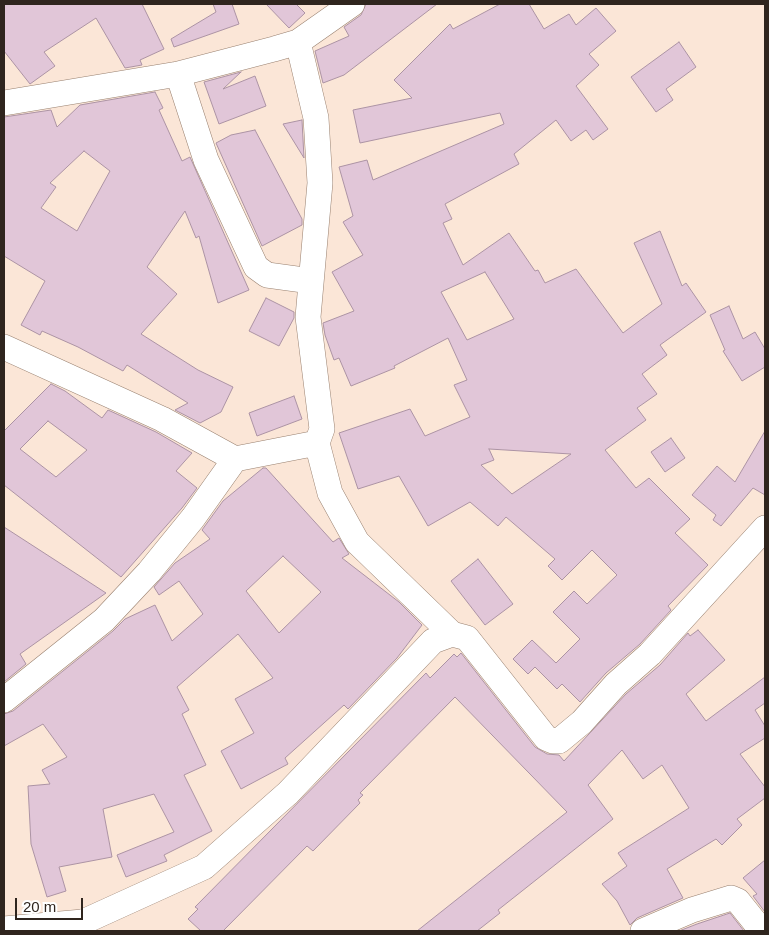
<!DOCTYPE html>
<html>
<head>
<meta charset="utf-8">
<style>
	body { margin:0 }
	#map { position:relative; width:769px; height:935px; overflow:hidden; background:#fbe6d7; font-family:Arial,sans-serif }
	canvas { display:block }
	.frame { position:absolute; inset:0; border:5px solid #2f251e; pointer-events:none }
	.scale { position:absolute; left:15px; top:898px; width:68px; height:22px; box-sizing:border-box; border:2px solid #2f251e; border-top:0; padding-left:6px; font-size:15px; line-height:18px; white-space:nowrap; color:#2f251e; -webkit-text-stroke:4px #fff; paint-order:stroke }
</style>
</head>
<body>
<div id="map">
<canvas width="769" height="935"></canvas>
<div class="frame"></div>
<div class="scale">20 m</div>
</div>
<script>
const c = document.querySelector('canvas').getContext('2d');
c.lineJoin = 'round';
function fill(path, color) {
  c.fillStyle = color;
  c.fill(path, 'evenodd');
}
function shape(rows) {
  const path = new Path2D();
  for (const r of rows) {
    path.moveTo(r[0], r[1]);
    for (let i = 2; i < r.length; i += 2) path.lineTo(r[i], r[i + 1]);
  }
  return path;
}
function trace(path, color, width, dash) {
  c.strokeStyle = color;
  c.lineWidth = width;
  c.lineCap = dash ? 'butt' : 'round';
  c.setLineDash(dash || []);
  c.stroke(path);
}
const building = shape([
	[4,4,142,4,164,49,140,60,142,65,125,68,96,18,44,52,55,66,30,84,4,51,4,4],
	[213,4,232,4,239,24,174,47,171,39,216,12,213,4],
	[266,4,296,4,305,13,289,28,266,4],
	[366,4,437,4,344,75,323,83,315,51,349,36,344,27,361,15,366,4],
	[500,4,529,4,544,29,569,14,576,25,596,8,616,31,589,54,599,65,576,86,608,129,593,140,586,130,571,141,556,120,514,154,519,164,445,204,452,219,443,223,463,265,509,233,535,271,538,270,545,283,576,269,623,333,662,304,634,243,660,231,682,286,686,283,706,312,660,345,667,355,642,374,657,394,637,408,646,420,605,450,636,488,649,478,690,519,675,533,708,565,668,606,671,610,640,644,606,673,580,702,562,684,557,689,535,667,528,674,513,659,532,640,556,663,580,639,553,612,574,591,587,604,617,575,592,550,562,580,548,566,555,559,506,517,498,526,470,502,428,526,399,476,358,489,339,433,410,409,425,436,470,417,454,385,467,380,448,338,394,366,395,368,351,386,339,358,334,360,325,335,323,323,354,311,332,272,363,255,343,222,353,216,339,167,367,160,373,180,504,124,500,113,360,143,353,110,412,98,394,80,450,24,453,29,500,4],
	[485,272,514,319,467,340,441,292,485,272],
	[489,449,571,454,512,494,481,465,494,460,489,449],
	[679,42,696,67,666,89,673,100,656,112,631,77,679,42],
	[241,72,223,89,255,76,266,106,219,124,204,82,241,72],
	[155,92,163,108,159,110,182,161,190,157,249,290,218,303,199,236,196,238,185,211,147,267,177,294,141,334,198,370,233,387,221,412,200,423,175,410,188,403,127,365,123,371,78,347,42,331,40,335,21,325,45,281,4,256,4,117,51,110,57,127,80,105,155,92],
	[84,151,110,171,77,231,41,208,56,187,50,183,84,151],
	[302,120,304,158,283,124,302,120],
	[255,130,302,219,302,225,262,246,216,143,231,135,255,130],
	[266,298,294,312,294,318,279,346,249,331,266,298],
	[729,306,743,339,755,332,765,349,765,367,742,381,723,351,725,350,710,315,729,306],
	[51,384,65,391,102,418,108,410,156,432,192,453,176,471,197,488,182,508,121,577,4,485,4,431,51,384],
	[48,421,87,450,56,477,20,449,48,421],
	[294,396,302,419,257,436,249,413,294,396],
	[765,431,765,495,753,488,721,526,713,520,716,515,692,495,717,466,735,482,765,431],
	[671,438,685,458,665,472,651,452,671,438],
	[263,468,266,468,333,542,339,538,349,554,342,558,399,602,422,625,397,658,348,709,344,705,285,758,288,764,241,789,221,751,254,733,235,699,273,678,238,634,177,687,189,710,182,714,206,765,184,775,212,831,164,855,167,861,126,877,117,855,174,832,154,794,103,809,112,857,59,867,66,891,47,897,31,844,28,786,50,784,42,770,67,757,43,724,4,746,4,714,13,711,113,631,125,619,155,605,172,641,203,614,179,581,159,595,154,587,175,563,210,539,202,530,223,501,263,468],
	[283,556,321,592,279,633,246,591,283,556],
	[4,527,106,593,20,654,26,664,4,682,4,527],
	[478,559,513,604,485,625,451,581,478,559],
	[698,630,725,660,686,694,706,721,765,677,765,703,755,710,765,726,765,738,740,754,765,787,765,798,737,819,742,825,722,845,716,839,667,869,683,898,637,918,630,925,617,901,602,884,627,866,618,853,689,808,662,765,643,779,622,750,588,785,613,819,498,910,500,913,477,931,417,931,567,812,455,697,360,793,363,795,358,800,360,803,313,851,307,846,223,931,201,931,188,919,198,909,195,907,426,673,430,678,454,654,457,657,461,653,535,747,547,754,559,755,564,761,626,694,660,665,688,633,690,636,698,630],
	[765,860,765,912,753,896,757,894,743,878,765,860],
	[730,913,744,931,679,931,697,924,730,913]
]);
fill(building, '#e1c6d8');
trace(building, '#ac93a4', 1);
const minor = shape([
	[298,42,316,118,320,183,308,317,322,429,317,443,330,493,357,542,452,634],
	[178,74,206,160,256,267,267,275,311,281],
	[4,103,178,74,274,49,298,42,352,4],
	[4,347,162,419,235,459,317,443],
	[4,700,104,620,149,572,193,518,235,459],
	[4,929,83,922,204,867,288,793,433,641,452,634,467,638,546,738,553,741,559,741,582,722,616,684,650,654,765,528],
	[643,931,692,910,731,898,738,901,762,931]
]);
trace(minor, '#998170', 26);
trace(minor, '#fff', 25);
</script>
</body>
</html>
